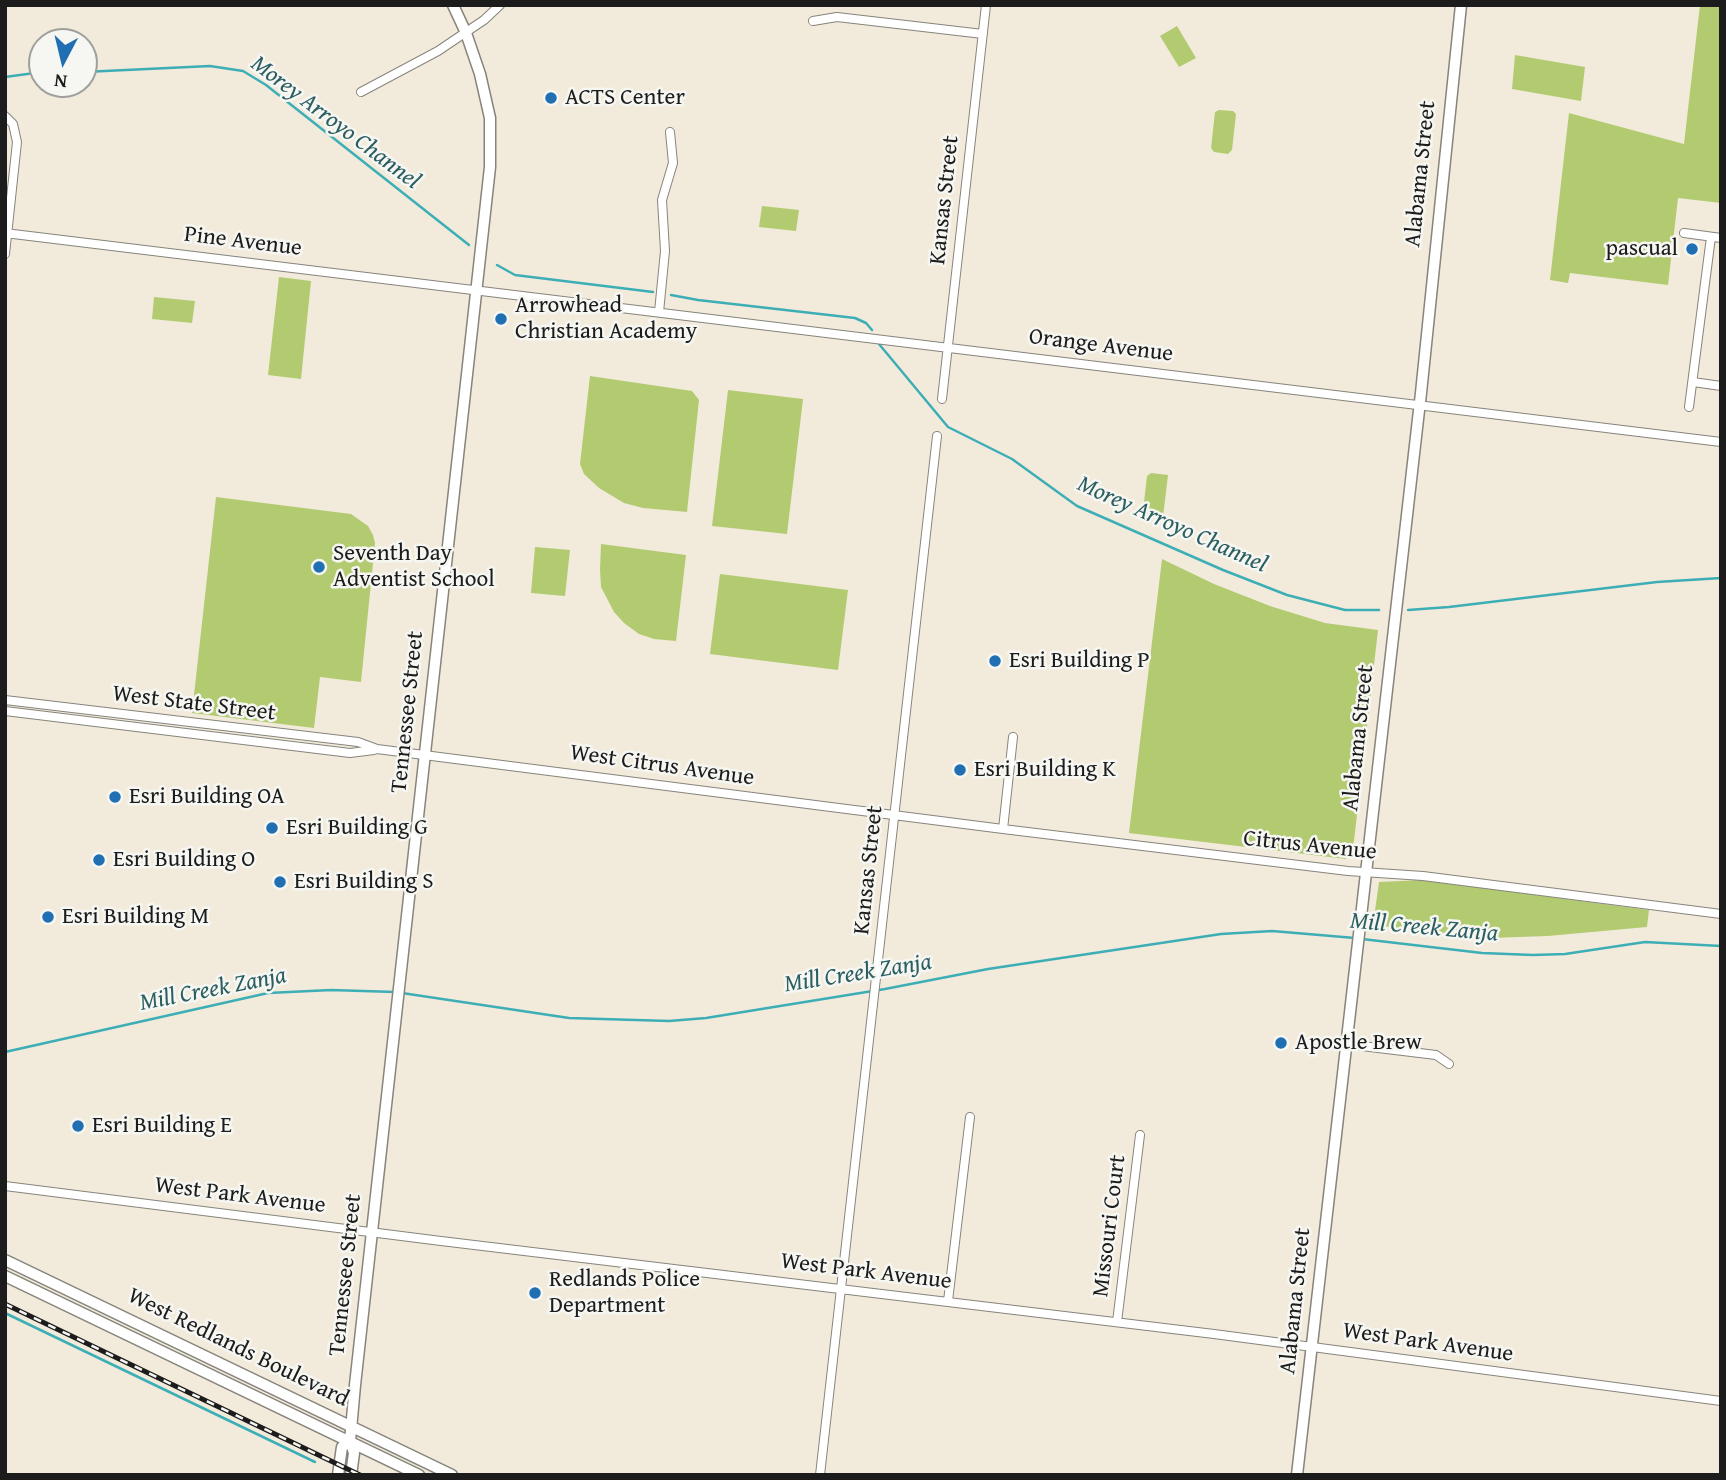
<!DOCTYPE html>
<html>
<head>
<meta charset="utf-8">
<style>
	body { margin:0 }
	#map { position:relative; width:1726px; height:1480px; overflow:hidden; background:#f2ebdb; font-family:"Gentium Book Plus",serif }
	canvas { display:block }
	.frame { position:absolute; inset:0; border:7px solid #1c1c1c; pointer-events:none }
	.north { position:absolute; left:28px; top:28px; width:70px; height:70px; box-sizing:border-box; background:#f6f6f2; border:2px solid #9f9f9c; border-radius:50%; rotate:187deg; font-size:19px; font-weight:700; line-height:28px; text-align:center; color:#1c1c1c }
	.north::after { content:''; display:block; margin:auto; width:24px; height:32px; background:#1f6fb2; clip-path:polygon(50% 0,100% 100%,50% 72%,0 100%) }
</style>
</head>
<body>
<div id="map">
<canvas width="1726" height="1480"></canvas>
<div class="frame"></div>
<div class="north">N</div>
</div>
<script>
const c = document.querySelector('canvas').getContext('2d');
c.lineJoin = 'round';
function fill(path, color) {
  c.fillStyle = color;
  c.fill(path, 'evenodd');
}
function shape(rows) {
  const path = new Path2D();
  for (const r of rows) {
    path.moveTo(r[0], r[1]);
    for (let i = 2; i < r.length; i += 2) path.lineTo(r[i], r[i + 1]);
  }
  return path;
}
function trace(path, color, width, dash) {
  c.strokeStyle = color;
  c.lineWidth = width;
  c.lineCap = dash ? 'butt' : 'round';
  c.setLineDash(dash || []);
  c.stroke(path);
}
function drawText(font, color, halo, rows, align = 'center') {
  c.font = font + ' "Gentium Book Plus",serif';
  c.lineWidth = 5;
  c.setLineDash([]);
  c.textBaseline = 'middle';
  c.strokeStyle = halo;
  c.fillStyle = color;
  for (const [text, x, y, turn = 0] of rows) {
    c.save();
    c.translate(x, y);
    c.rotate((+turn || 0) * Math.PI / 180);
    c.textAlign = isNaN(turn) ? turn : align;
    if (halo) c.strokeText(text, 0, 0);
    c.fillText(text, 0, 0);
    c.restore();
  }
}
fill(shape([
	[1700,5,1721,5,1721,203,1678,198,1668,285,1570,273,1568,283,1550,280,1569,113,1684,144],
	[1177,26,1196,58,1179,67,1160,36],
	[1515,55,1585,67,1581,101,1512,89],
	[1219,110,1233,111,1236,114,1232,150,1228,154,1214,152,1211,148,1215,112],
	[762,206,799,210,796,231,759,227],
	[279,277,311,281,301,379,268,375],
	[154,297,195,301,192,323,152,319],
	[590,376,692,391,699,400,687,512,643,508,624,503,599,488,584,474,580,464],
	[728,390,803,399,787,534,712,526],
	[1151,473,1168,475,1163,517,1146,516,1143,511,1147,476],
	[216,497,351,514,368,526,373,535,375,543,361,682,320,677,314,728,192,713],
	[601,544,686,555,676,641,654,639,639,634,624,623,614,612,601,587,600,570],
	[535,547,570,550,565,596,531,593],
	[1162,559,1214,584,1270,606,1325,623,1378,630,1354,841,1346,859,1129,833],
	[720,574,848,590,838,670,710,654],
	[1422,880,1649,910,1647,927,1548,936,1489,938,1373,925,1379,882]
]), '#b2cb71');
trace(shape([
	[84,72,210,66,243,71,266,85,469,245],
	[5,77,42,72],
	[497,265,515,275,653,292],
	[671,295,698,300,855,318,866,323,872,330],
	[879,344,948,427,1012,459,1077,506,1223,570,1287,595,1345,610,1379,610],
	[1408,610,1449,607,1657,582,1721,578],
	[1362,939,1482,953,1533,955,1565,954,1645,942,1721,946],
	[402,993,569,1018,669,1021,706,1018,885,989,988,969,1221,934,1272,931,1355,938],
	[5,1052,268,993,331,990,395,992],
	[5,1313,315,1462]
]), '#3daeb6', 2.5);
const minor = shape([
	[813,21,837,17,983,34],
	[361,92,438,51,484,20,500,5],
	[5,116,13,124,17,142,5,254],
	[5,233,1721,442],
	[1684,233,1721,238],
	[659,312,665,251,662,200,673,163,670,132],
	[1693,382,1721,386],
	[942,399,986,5],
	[1689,407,1711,237],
	[5,700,358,742,377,749,1003,829,1348,871,1423,876,1721,914],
	[5,711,350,753,374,750],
	[1003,829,1013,737],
	[1345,1044,1436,1055,1449,1064],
	[5,1186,441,1241,1214,1334,1721,1401],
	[948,1301,970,1117],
	[1117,1322,1140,1135],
	[820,1475,937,436]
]);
const major = shape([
	[5,1260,452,1475],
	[5,1276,419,1475],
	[338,1475,342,1447,350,1441],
	[351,1475,354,1453,350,1441,355,1385,490,167,490,118,480,74,466,33,453,5],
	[1297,1475,1421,393,1461,5]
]);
trace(minor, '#87847c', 10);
trace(major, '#87847c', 13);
trace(minor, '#fff', 8);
trace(major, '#fff', 10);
const rail = shape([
	[5,1304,360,1475]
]);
trace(rail, '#1c1c1c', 5);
trace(rail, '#f6f6f2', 2.5, [8]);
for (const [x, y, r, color] of [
	[551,98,7,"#1f6fb2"],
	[1692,249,7,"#1f6fb2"],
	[501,319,7,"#1f6fb2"],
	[319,567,7,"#1f6fb2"],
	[995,661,7,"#1f6fb2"],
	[960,770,7,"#1f6fb2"],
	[115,797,7,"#1f6fb2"],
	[272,828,7,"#1f6fb2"],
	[99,860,7,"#1f6fb2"],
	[280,882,7,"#1f6fb2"],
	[48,917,7,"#1f6fb2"],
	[1281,1043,7,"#1f6fb2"],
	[78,1126,7,"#1f6fb2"],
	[535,1293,7,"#1f6fb2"]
]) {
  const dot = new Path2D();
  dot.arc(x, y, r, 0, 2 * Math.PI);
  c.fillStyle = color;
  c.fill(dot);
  trace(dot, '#f6f6f2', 2.5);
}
drawText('23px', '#1c1c1c', '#f6f6f2', [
	["ACTS Center",565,98],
	["pascual",1678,249,"right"],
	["Arrowhead",515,306],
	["Christian Academy",515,332],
	["Seventh Day",333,554],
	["Adventist School",333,580],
	["Esri Building P",1009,661],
	["Esri Building K",974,770],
	["Esri Building OA",129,797],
	["Esri Building G",286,828],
	["Esri Building O",113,860],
	["Esri Building S",294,882],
	["Esri Building M",62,917],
	["Apostle Brew",1295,1043],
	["Esri Building E",92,1126],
	["Redlands Police",549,1280],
	["Department",549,1306]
], 'left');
drawText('23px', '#1c1c1c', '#f6f6f2', [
	["Alabama Street",1421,174,-84],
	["Kansas Street",945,200,-84],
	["Pine Avenue",243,242,7],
	["Orange Avenue",1101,346,7],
	["West State Street",194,704,7],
	["Tennessee Street",408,712,-84],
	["Alabama Street",1359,738,-84],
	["West Citrus Avenue",662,766,8],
	["Citrus Avenue",1310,846,6],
	["Kansas Street",869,870,-84],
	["West Park Avenue",240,1196,7],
	["Missouri Court",1110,1226,-83],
	["West Park Avenue",866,1272,7],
	["Tennessee Street",346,1275,-84],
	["Alabama Street",1296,1301,-84],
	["West Park Avenue",1428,1343,8],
	["West Redlands Boulevard",238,1348,26]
]);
drawText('italic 24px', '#2b5e61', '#f6f6f2', [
	["Morey Arroyo Channel",335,123,37],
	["Morey Arroyo Channel",1172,525,24],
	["Mill Creek Zanja",1424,928,5],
	["Mill Creek Zanja",858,974,-9],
	["Mill Creek Zanja",213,990,-11]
]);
</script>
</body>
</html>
